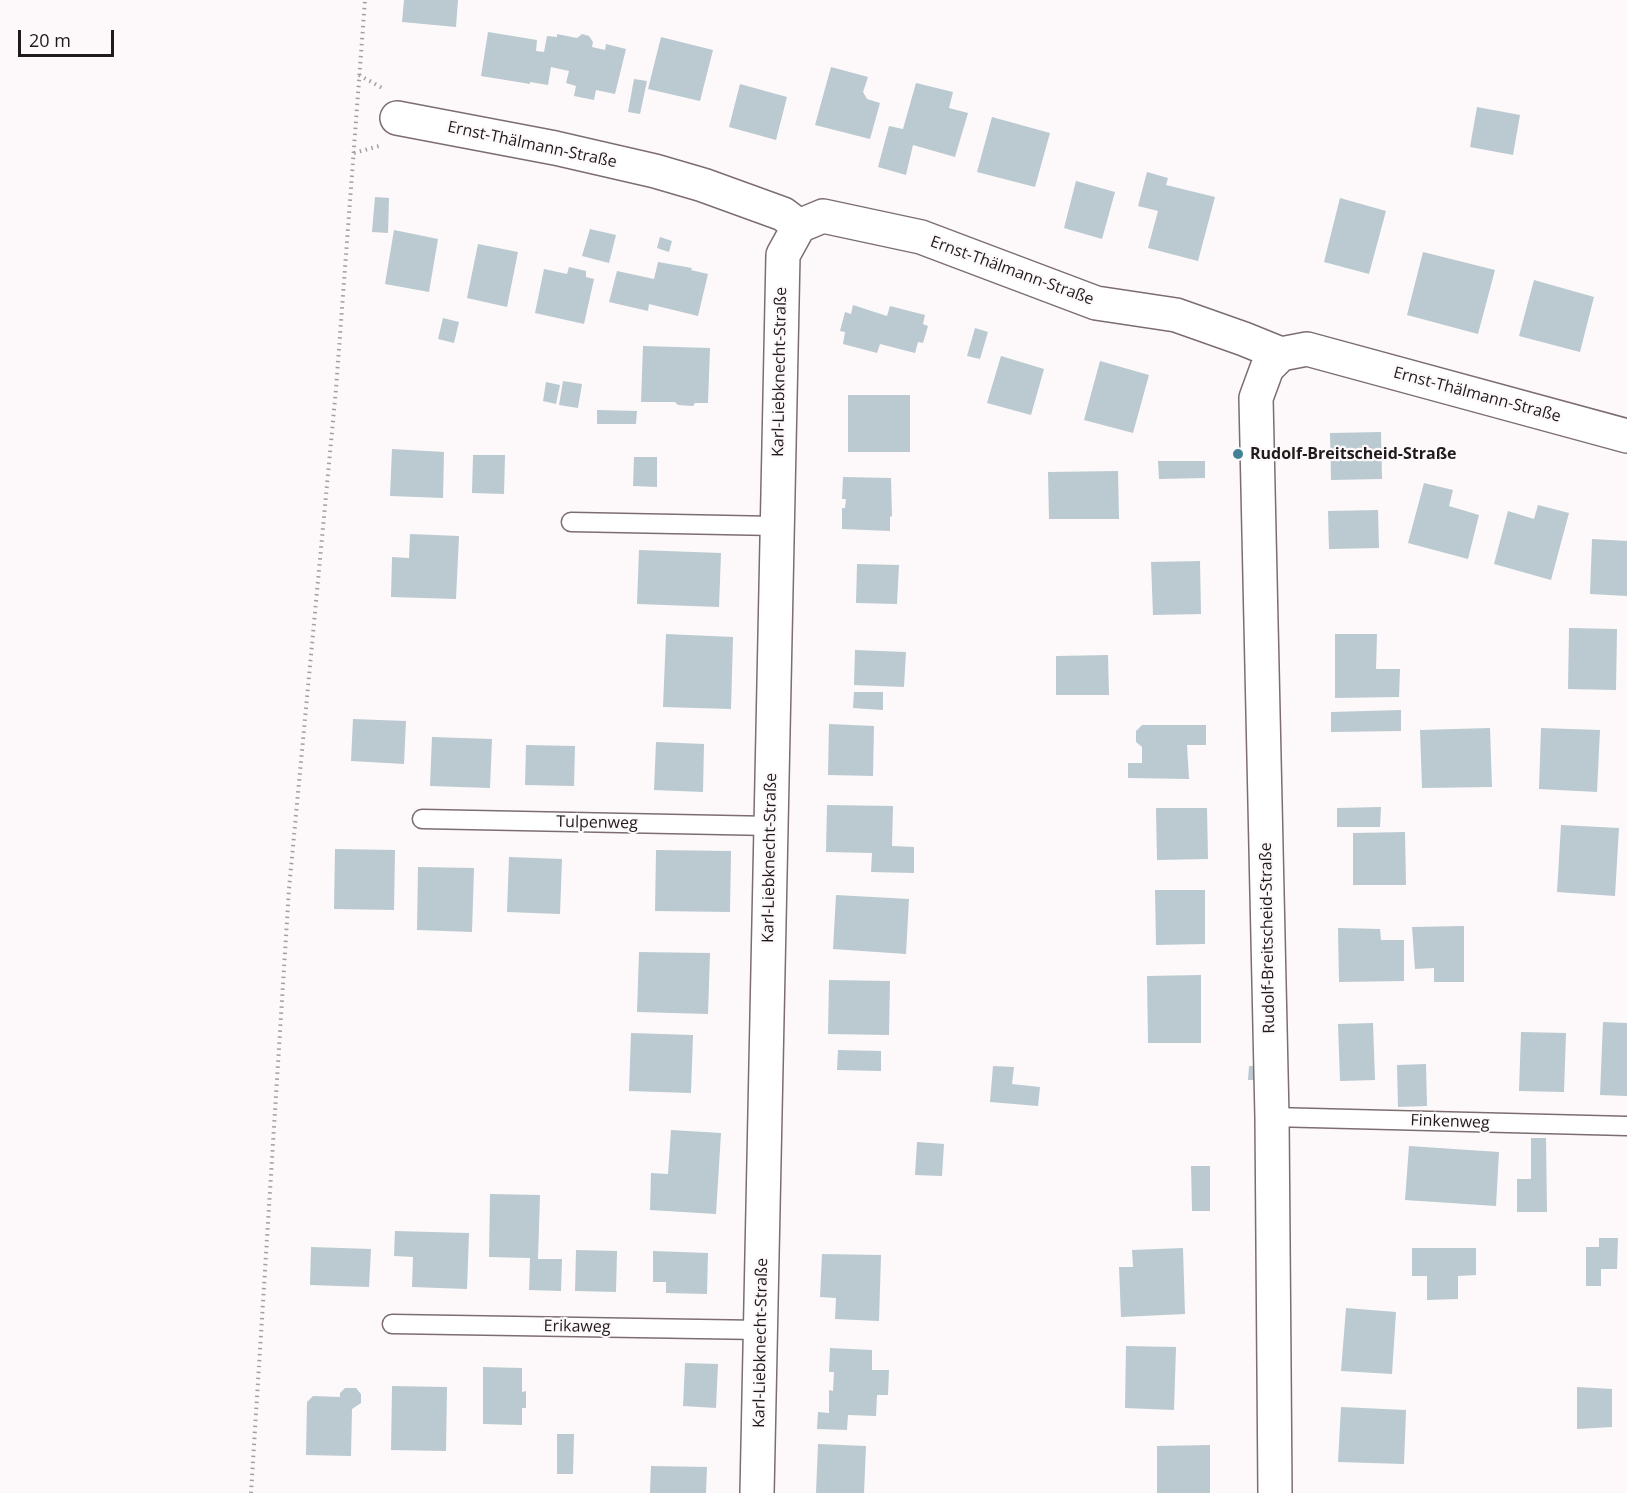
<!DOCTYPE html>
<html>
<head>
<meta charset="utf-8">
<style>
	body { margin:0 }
	#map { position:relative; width:1627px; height:1493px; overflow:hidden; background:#fdf9fa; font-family:"Open Sans",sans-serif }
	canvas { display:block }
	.scale { position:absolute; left:18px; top:30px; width:96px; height:27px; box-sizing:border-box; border:3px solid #201a1b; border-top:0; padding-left:8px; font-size:18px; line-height:21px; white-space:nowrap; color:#201a1b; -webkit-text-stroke:4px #fdf9fa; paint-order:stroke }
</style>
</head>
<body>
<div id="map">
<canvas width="1627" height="1493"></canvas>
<div class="scale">20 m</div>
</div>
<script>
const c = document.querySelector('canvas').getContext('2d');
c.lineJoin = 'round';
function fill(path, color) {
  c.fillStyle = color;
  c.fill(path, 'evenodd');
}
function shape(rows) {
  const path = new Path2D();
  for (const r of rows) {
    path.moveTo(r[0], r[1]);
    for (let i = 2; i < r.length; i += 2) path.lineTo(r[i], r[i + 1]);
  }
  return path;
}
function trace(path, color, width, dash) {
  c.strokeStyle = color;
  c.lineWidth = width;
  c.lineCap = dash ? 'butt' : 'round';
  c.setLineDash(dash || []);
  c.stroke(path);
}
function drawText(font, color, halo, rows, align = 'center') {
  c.font = font + ' "Open Sans",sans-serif';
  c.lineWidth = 4.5;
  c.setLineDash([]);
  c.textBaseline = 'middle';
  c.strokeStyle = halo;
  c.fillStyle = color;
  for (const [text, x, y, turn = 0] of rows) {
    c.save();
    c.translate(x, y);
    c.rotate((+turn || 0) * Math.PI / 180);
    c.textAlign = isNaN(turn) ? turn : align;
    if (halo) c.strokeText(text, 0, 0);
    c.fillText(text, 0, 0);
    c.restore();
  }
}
fill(shape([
	[404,0,458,0,456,27,402,22],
	[488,32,537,40,536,51,544,52,547,36,557,37,557,34,577,38,582,34,589,36,593,42,592,47,605,50,606,44,626,49,615,94,596,90,594,100,574,96,576,86,566,83,569,71,551,67,548,85,530,82,530,84,481,76],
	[661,37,713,50,700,101,648,89],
	[831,67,868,77,863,92,867,99,880,103,870,139,815,125],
	[634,79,647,81,640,114,628,112],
	[916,83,953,92,949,108,968,113,955,157,913,145,906,175,878,167,889,126,903,129],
	[740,84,787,97,776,140,729,127],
	[1477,107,1520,115,1513,155,1470,147],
	[992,117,1050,133,1035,187,977,172],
	[1147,172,1168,178,1166,185,1215,197,1198,261,1148,248,1158,211,1138,206],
	[1076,181,1115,192,1102,239,1064,228],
	[375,197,389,198,388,233,372,232],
	[1340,198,1386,211,1369,274,1324,262],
	[590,229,616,235,609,263,582,256],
	[394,230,438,239,429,292,385,284],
	[660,237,672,241,669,252,657,248],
	[478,244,518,252,507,307,467,298],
	[1423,252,1495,270,1478,334,1407,315],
	[658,262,692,268,691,270,708,274,698,316,649,304,648,311,609,302,617,271,654,279],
	[569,267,586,271,586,277,594,279,584,324,535,313,544,269,567,274],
	[1534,280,1594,297,1580,352,1519,336],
	[853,305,887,316,890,306,925,315,923,324,928,326,923,343,918,342,915,353,880,344,877,353,843,344,845,332,840,331,845,312,851,314],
	[443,318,459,322,454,343,438,339],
	[975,328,988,332,980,359,967,356],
	[643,346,710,348,708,403,695,403,693,406,678,405,675,402,641,402],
	[1001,356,1044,369,1031,415,987,403],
	[1100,361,1149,375,1133,433,1084,420],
	[563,381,582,384,578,408,559,405],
	[546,382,560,385,556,404,543,401],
	[848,395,910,395,910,452,848,452],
	[597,410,637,411,636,424,597,424],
	[1381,432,1382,479,1331,480,1330,433],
	[392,449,444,452,443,498,390,496],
	[473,455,505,455,504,494,472,493],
	[634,457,657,457,657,487,633,486],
	[1158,461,1205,461,1205,478,1159,479],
	[1118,471,1119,519,1049,519,1048,472],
	[843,477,891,478,892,516,890,517,890,531,842,529,842,508,845,508,846,499,842,499],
	[1424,483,1453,490,1449,506,1479,515,1468,559,1408,543],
	[1538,505,1569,513,1551,580,1494,564,1508,511,1534,519],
	[1378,510,1379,548,1329,549,1328,511],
	[410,534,459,536,456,599,391,597,392,557,409,558],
	[1592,539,1627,541,1627,596,1590,594],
	[639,550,721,553,719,607,637,604],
	[1200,561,1201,614,1153,615,1151,562],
	[857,564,899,565,897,604,856,603],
	[1569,628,1617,629,1616,690,1568,689],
	[666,634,733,637,731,709,663,707],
	[1335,634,1377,634,1376,669,1400,669,1399,697,1335,698],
	[855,650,906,652,904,687,854,685],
	[1108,655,1109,695,1056,695,1056,656],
	[854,692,883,692,883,710,853,708],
	[1401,710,1401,731,1331,732,1331,712],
	[353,719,406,721,404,764,351,761],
	[829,724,874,726,873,776,828,775],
	[1142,725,1206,725,1206,745,1187,745,1189,779,1128,778,1128,763,1142,763,1142,747,1136,742,1136,731],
	[1490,728,1492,787,1422,788,1420,730],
	[1541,728,1600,730,1597,792,1539,789],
	[432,737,492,739,490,788,430,786],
	[656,742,704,744,703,792,654,790],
	[526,745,575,746,574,786,525,785],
	[827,805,893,806,892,846,914,847,914,873,871,872,872,853,826,852],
	[1381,807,1380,827,1337,827,1337,808],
	[1156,808,1207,808,1208,859,1157,860],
	[1561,825,1619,828,1615,896,1557,892],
	[1405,832,1406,885,1353,885,1353,833],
	[335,849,395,850,394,910,334,909],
	[656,850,731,851,730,912,655,911],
	[509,857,562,859,560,914,507,912],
	[418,867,474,868,472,932,417,930],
	[1155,890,1205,890,1205,944,1156,945],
	[836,895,909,899,906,954,833,949],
	[1464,926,1464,982,1434,982,1434,968,1415,969,1412,927],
	[1338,928,1380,929,1381,940,1404,940,1404,981,1339,982],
	[639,952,710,953,708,1014,637,1012],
	[1201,975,1201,1043,1148,1043,1147,976],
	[829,980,890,981,889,1035,828,1034],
	[1603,1022,1627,1023,1627,1096,1600,1095],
	[1373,1023,1375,1080,1340,1081,1338,1024],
	[1521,1032,1566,1033,1564,1092,1519,1091],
	[631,1033,693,1035,691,1093,629,1091],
	[838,1050,881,1051,881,1071,837,1070],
	[1426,1064,1427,1106,1398,1107,1397,1065],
	[993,1066,1014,1067,1012,1084,1040,1087,1038,1106,990,1102],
	[1249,1066,1258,1066,1258,1080,1248,1080],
	[671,1130,721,1133,716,1214,650,1210,651,1173,668,1174],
	[1531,1138,1546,1138,1547,1212,1517,1212,1517,1179,1531,1179],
	[917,1142,944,1144,942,1176,915,1175],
	[1409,1146,1499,1152,1496,1206,1405,1200],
	[1191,1166,1210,1166,1210,1211,1192,1211],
	[490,1194,540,1195,538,1259,562,1259,561,1291,529,1290,530,1258,489,1257],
	[395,1231,469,1233,467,1289,412,1287,413,1257,394,1256],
	[1599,1238,1618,1238,1617,1269,1601,1269,1601,1286,1586,1286,1586,1247,1599,1247],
	[311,1247,371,1249,369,1287,310,1285],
	[1183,1248,1185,1314,1121,1317,1119,1267,1133,1267,1132,1250],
	[1412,1248,1476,1248,1476,1275,1458,1276,1458,1299,1427,1300,1427,1276,1412,1276],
	[576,1250,617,1251,616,1292,575,1291],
	[653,1251,708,1253,707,1294,666,1293,666,1282,653,1282],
	[822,1254,881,1255,879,1321,835,1319,836,1298,820,1297],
	[1346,1308,1396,1312,1392,1374,1341,1371],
	[1126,1346,1176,1347,1174,1410,1125,1408],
	[830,1348,872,1350,872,1370,889,1370,888,1395,877,1395,876,1416,848,1415,847,1430,817,1429,818,1412,829,1413,829,1390,833,1391,834,1372,829,1372],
	[685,1363,718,1364,716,1408,683,1406],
	[483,1367,522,1368,522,1392,526,1391,526,1408,522,1408,522,1425,483,1424],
	[392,1386,447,1387,446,1451,391,1450],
	[1577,1387,1612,1389,1612,1427,1577,1429],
	[345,1388,356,1388,361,1394,361,1403,352,1409,351,1456,306,1455,307,1402,313,1396,340,1397,340,1393],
	[1341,1407,1406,1410,1404,1464,1338,1462],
	[557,1434,574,1434,573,1474,557,1474],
	[818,1444,866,1446,864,1493,816,1493],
	[1210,1445,1210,1493,1157,1493,1157,1446],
	[651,1466,707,1467,706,1493,650,1493]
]), '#bacad0');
const service = shape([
	[571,522,776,526],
	[422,819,771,826],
	[1272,1117,1627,1126],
	[392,1324,761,1330]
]);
const minor = shape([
	[397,118,555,148,655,171,703,185,783,214,799,226,823,216,921,237,1096,303,1176,315,1244,339,1281,354,1307,349,1627,436],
	[757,1493,783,255,799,226],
	[1275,1493,1272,1117,1256,398,1267,368,1281,354]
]);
trace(service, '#7c6d70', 21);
trace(minor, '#7c6d70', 36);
trace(shape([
	[359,75,384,89],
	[354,153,379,146],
	[251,1493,289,889,336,389,365,0]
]), '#a39e9f', 4, [1.5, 4.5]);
trace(service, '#fff', 18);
trace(minor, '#fff', 33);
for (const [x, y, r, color] of [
	[1238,454,6,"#428296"]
]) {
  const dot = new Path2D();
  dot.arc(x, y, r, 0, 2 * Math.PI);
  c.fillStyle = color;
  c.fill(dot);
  trace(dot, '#fdf9fa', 2);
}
drawText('16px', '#201a1b', '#fdf9fa', [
	["Ernst-Thälmann-Straße",532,145,12],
	["Ernst-Thälmann-Straße",1012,271,20],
	["Karl-Liebknecht-Straße",780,372,-89],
	["Ernst-Thälmann-Straße",1477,395,15],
	["Tulpenweg",597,823,1],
	["Karl-Liebknecht-Straße",770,858,-89],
	["Rudolf-Breitscheid-Straße",1268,938,-91],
	["Finkenweg",1450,1122,2],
	["Erikaweg",577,1327,1],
	["Karl-Liebknecht-Straße",761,1343,-89]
]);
drawText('bold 16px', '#201a1b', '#fdf9fa', [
	["Rudolf-Breitscheid-Straße",1250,454]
], 'left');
</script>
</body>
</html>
